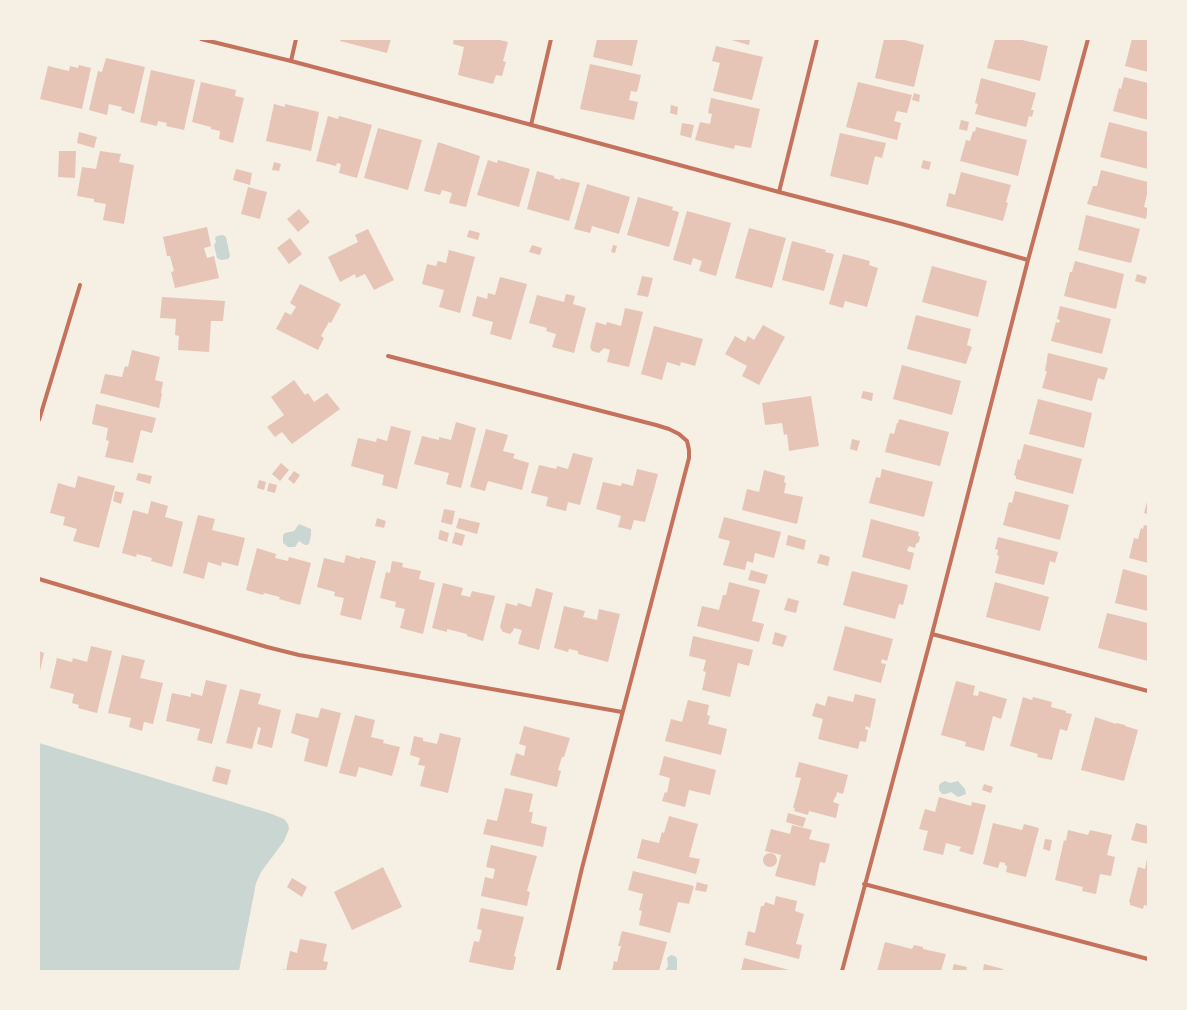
<!DOCTYPE html>
<html>
<head>
<meta charset="utf-8">
<style>
	body { margin:0 }
	#map { position:relative; width:1187px; height:1010px; overflow:hidden; background:#f6efe4; font-family:"Titillium Web",sans-serif }
	canvas { display:block }
	.frame { position:absolute; inset:0; border:40px solid #f6efe4; pointer-events:none }
</style>
</head>
<body>
<div id="map">
<canvas width="1187" height="1010"></canvas>
<div class="frame"></div>
</div>
<script>
const c = document.querySelector('canvas').getContext('2d');
c.lineJoin = 'round';
function fill(path, color) {
  c.fillStyle = color;
  c.fill(path, 'evenodd');
}
function shape(rows) {
  const path = new Path2D();
  for (const r of rows) {
    if (r.length === 3) {
      path.moveTo(r[0] + r[2], r[1]);
      path.arc(r[0], r[1], r[2], 0, 2 * Math.PI);
      continue;
    }
    path.moveTo(r[0], r[1]);
    for (let i = 2; i < r.length; i += 2) path.lineTo(r[i], r[i + 1]);
  }
  return path;
}
function trace(path, color, width, dash) {
  c.strokeStyle = color;
  c.lineWidth = width;
  c.lineCap = dash ? 'butt' : 'round';
  c.setLineDash(dash || []);
  c.stroke(path);
}
fill(shape([
	[223,235,226,237,230,256,228,259,221,260,217,258,214,245,216,242,215,238,217,236],
	[299,524,311,529,311,535,309,544,307,545,305,545,299,541,295,547,288,547,283,543,283,535,285,533,294,531],
	[39,743,272,814,284,819,288,824,289,829,284,841,261,872,256,883,239,971,39,971],
	[945,781,950,783,958,781,965,789,966,794,958,797,951,792,946,794,942,794,939,790,939,785,941,783],
	[671,955,675,956,677,959,677,971,665,971,668,966,667,958]
]), '#c9d6d2');
fill(shape([
	[341,39,391,39,387,53,340,41],
	[454,39,496,39,508,42,503,61,506,62,502,76,496,75,493,84,458,75,464,47,453,44],
	[597,39,638,39,632,66,593,57],
	[728,39,750,39,749,45],
	[884,39,901,39,924,45,914,87,875,78],
	[995,39,1018,39,1048,46,1040,81,987,68],
	[1132,39,1148,39,1148,72,1125,66],
	[716,46,763,57,752,100,713,91,720,63,712,61],
	[106,58,145,67,134,114,121,110,122,107,109,104,107,115,89,110,98,71,102,72],
	[590,64,641,75,637,92,631,91,629,100,638,102,634,120,580,109],
	[79,65,91,68,82,109,40,99,48,66,69,71,70,66,78,68],
	[151,70,195,80,184,130,166,126,167,123,158,121,157,126,140,122],
	[1124,77,1148,83,1148,120,1113,111,1119,88,1121,89],
	[981,78,1036,93,1031,110,1034,110,1032,117,1029,116,1026,127,975,114,978,104,975,103],
	[201,82,236,90,235,96,244,98,233,143,219,139,220,131,211,129,211,127,192,122],
	[858,82,912,95,907,113,897,111,894,121,901,123,897,140,846,127],
	[914,93,920,95,919,102,912,100],
	[711,98,760,109,751,148,735,145,734,149,695,140,700,122,710,124,712,114,708,113],
	[274,104,285,107,285,104,319,112,311,151,266,141],
	[671,105,678,107,677,115,670,113],
	[328,116,338,119,339,116,372,125,357,178,339,173,341,164,337,163,336,166,316,161],
	[961,120,969,122,967,131,959,129],
	[1109,122,1148,132,1148,169,1100,157],
	[682,123,694,125,691,138,680,135],
	[976,127,1027,140,1018,176,960,161,966,140,970,141,973,131,975,132],
	[378,128,422,140,408,190,364,178],
	[79,132,97,137,94,148,77,143],
	[840,133,886,143,882,158,875,156,868,185,830,176],
	[438,142,480,156,466,207,449,203,452,193,442,190,440,195,424,191],
	[59,151,76,151,75,178,58,177],
	[100,151,121,154,119,162,134,165,124,224,103,220,106,204,94,202,94,199,77,196,82,167,96,169],
	[488,160,497,163,498,160,530,169,519,207,477,195],
	[923,160,931,162,929,170,921,168],
	[274,162,281,164,279,171,272,170],
	[236,169,252,173,250,185,233,180],
	[1101,170,1148,182,1148,190,1144,207,1148,208,1146,219,1087,204,1093,186,1097,186],
	[537,171,554,176,554,178,560,180,561,178,580,183,569,221,527,209],
	[961,172,1011,185,1006,202,1008,203,1003,221,946,206,949,193,955,195],
	[587,184,630,197,619,234,592,226,590,233,574,229],
	[248,187,267,192,260,219,241,214],
	[638,197,673,207,672,210,679,212,669,247,627,235],
	[299,209,310,222,298,232,287,219],
	[687,211,731,223,716,276,699,271,702,261,693,258,691,265,673,260],
	[1086,215,1140,229,1131,263,1078,250],
	[207,227,211,246,204,248,207,258,214,256,219,278,175,288,171,272,174,271,170,256,167,256,163,237],
	[749,228,786,238,772,288,735,278],
	[368,229,394,280,374,290,365,274,356,278,355,274,340,282,328,257,358,242,355,235],
	[469,230,480,233,478,240,467,237],
	[290,238,302,254,289,264,277,248],
	[792,241,826,250,825,252,834,254,824,291,782,280],
	[532,245,542,248,540,255,529,252],
	[613,245,617,246,615,253,611,252],
	[449,250,475,257,460,313,439,307,444,290,422,284,427,264,436,266,438,261,446,263],
	[843,254,870,261,869,265,878,268,867,307,845,301,843,308,829,304],
	[1075,261,1124,274,1116,309,1064,296,1070,272,1072,272],
	[932,266,987,281,978,317,922,302],
	[1137,274,1147,277,1145,284,1135,281],
	[642,276,653,278,648,297,637,295],
	[500,277,527,284,511,340,490,334,493,322,472,316,477,296,487,299,488,293,495,295],
	[300,284,341,304,331,323,329,322,321,336,324,338,318,350,276,329,285,312,291,315,296,307,290,303],
	[566,294,575,296,573,304,586,308,574,353,552,347,556,334,546,331,547,328,529,323,537,295,564,302],
	[162,297,225,301,223,321,211,321,209,352,178,350,179,336,175,335,176,319,160,318],
	[1060,306,1111,319,1102,354,1051,341,1056,322,1059,323,1060,320,1057,319],
	[625,308,643,312,629,367,607,362,610,350,604,348,599,353,592,351,590,347,596,322,606,325,607,322,621,326],
	[916,315,971,329,967,345,972,347,966,364,907,349],
	[763,325,785,337,759,385,742,376,747,366,725,354,735,336,745,342,748,336,754,340],
	[654,326,703,339,695,366,681,362,680,366,667,362,662,380,641,374],
	[132,350,160,357,155,380,163,382,161,393,162,394,159,408,100,393,105,374,122,377,125,366,128,367],
	[1048,353,1108,368,1104,380,1098,378,1092,401,1042,388,1047,371,1045,371],
	[902,365,961,381,952,415,893,399],
	[294,380,305,395,308,393,314,402,327,393,340,409,292,444,282,432,275,437,267,427,284,415,271,397],
	[863,391,873,393,872,401,861,398],
	[811,396,819,446,789,451,787,434,784,435,782,423,765,425,762,403],
	[1038,399,1092,413,1084,448,1029,434],
	[96,404,156,418,152,433,141,430,133,463,105,457,109,441,106,440,108,428,92,424],
	[899,419,949,432,940,466,885,452,890,433,894,434,897,423,898,423],
	[456,422,476,428,461,488,446,484,449,473,414,464,422,436,439,440,439,437,451,440],
	[391,426,411,431,397,489,382,485,384,475,351,466,358,438,376,442,377,438,387,441],
	[486,429,508,435,503,451,515,454,513,458,529,463,522,490,488,481,485,491,470,487],
	[852,439,860,441,857,451,850,449],
	[1024,444,1082,459,1073,494,1016,479,1016,476,1014,475,1018,459,1020,460],
	[573,453,593,458,580,505,568,502,566,511,546,506,548,497,531,493,539,465,556,469,557,466,568,469],
	[281,463,289,470,280,481,272,474],
	[637,469,658,474,645,522,634,520,631,530,618,527,621,516,596,509,603,482,621,486,622,483,633,486],
	[882,469,933,482,924,517,869,503,876,477,880,478],
	[764,470,785,476,784,482,786,483,784,493,803,497,797,524,742,510,747,489,759,492],
	[294,471,300,475,294,484,288,479],
	[138,473,152,476,150,484,136,480],
	[78,476,115,486,99,548,73,541,77,529,63,525,65,517,50,513,58,483,75,488],
	[259,480,266,482,264,490,257,488],
	[269,483,277,485,275,493,267,491],
	[115,491,124,493,121,504,113,501],
	[1015,491,1069,505,1060,540,1003,525,1009,502,1012,503],
	[1148,498,1148,514,1144,513],
	[151,501,168,506,165,517,183,522,172,567,151,561,152,558,137,554,136,557,122,553,133,510,148,514],
	[444,509,455,511,452,525,441,522],
	[198,515,215,519,212,530,245,538,238,566,222,562,221,566,208,562,204,579,183,573],
	[724,517,781,532,774,558,755,553,753,563,747,561,745,570,723,565,730,541,718,538],
	[377,518,386,521,384,528,375,526],
	[459,518,480,523,477,534,456,528],
	[871,519,919,532,918,535,920,537,919,542,916,544,915,548,909,546,907,551,914,553,910,570,862,557],
	[1144,525,1148,526,1148,563,1129,558,1134,538,1138,539,1141,528,1143,529],
	[440,530,449,533,447,542,438,539],
	[455,532,465,535,462,546,452,543],
	[788,535,806,540,804,550,786,545],
	[998,537,1058,552,1055,563,1050,561,1044,585,995,573,999,556,997,555,998,550,995,549],
	[257,548,276,554,275,558,288,561,289,557,311,563,300,605,279,599,280,597,264,593,263,595,246,590],
	[820,554,830,557,828,566,817,563],
	[346,555,360,559,360,557,376,561,361,620,340,615,344,598,334,596,335,592,317,587,324,558,344,563],
	[392,561,403,563,402,567,421,571,419,579,435,583,423,634,400,628,405,609,395,607,396,602,380,598,386,572,390,573],
	[1123,569,1148,576,1148,611,1115,603],
	[751,570,768,575,765,584,748,580],
	[852,571,908,585,903,605,899,604,895,619,843,605],
	[729,582,760,590,752,621,764,624,759,642,697,626,702,606,719,610,723,595,726,595],
	[995,582,1049,597,1040,631,986,617],
	[443,583,463,588,461,595,470,597,472,591,495,596,483,641,467,636,467,634,447,629,447,632,432,628],
	[536,588,553,593,539,650,518,644,522,630,514,628,513,631,510,634,503,632,500,627,506,603,517,606,518,603,531,607],
	[788,598,799,601,796,613,784,610],
	[564,606,585,611,583,617,597,620,599,609,620,614,608,662,578,654,578,651,569,649,568,652,554,648],
	[1107,613,1148,623,1148,661,1098,648],
	[845,626,893,639,887,661,882,659,881,663,886,664,881,683,833,670],
	[775,632,787,636,783,647,772,644],
	[693,636,753,650,749,666,738,663,730,697,702,690,706,672,703,671,706,660,689,656],
	[91,646,112,651,97,713,78,708,79,705,72,703,74,694,50,688,57,658,72,662,73,658,87,662],
	[39,651,44,653,40,671,39,671],
	[122,655,145,660,140,678,163,683,153,724,144,722,142,731,129,727,131,718,108,713],
	[206,680,227,685,212,744,197,740,200,729,166,721,172,693,191,697,191,693,202,696],
	[956,681,975,686,973,695,978,696,979,691,1007,699,1001,719,993,716,984,751,965,746,966,742,941,735],
	[240,689,261,694,258,704,281,710,272,748,257,744,261,728,258,727,252,749,226,743],
	[855,694,876,699,870,728,866,726,865,729,868,730,866,742,860,741,858,749,818,739,823,719,812,716,816,703,825,706,828,696,853,702],
	[1023,697,1032,700,1033,697,1052,702,1051,707,1066,711,1066,713,1072,714,1067,731,1060,729,1052,760,1037,757,1038,754,1010,746],
	[688,700,709,705,707,715,710,716,708,724,727,729,721,755,665,741,671,719,682,722],
	[321,708,341,713,327,767,304,761,309,739,291,733,296,713,318,718],
	[355,715,375,720,371,737,384,740,383,743,400,747,392,776,359,767,356,777,339,773],
	[1095,717,1116,724,1116,723,1125,725,1125,726,1138,730,1124,781,1081,770],
	[524,726,570,738,564,757,562,757,558,770,561,771,557,787,510,775,516,753,524,756,526,746,519,744],
	[440,733,461,738,448,793,420,786,425,766,418,765,420,758,410,755,414,736,423,738,423,741,437,744],
	[664,756,716,770,710,795,689,790,685,807,662,801,665,792,667,793,670,778,659,775],
	[799,762,848,775,843,794,837,792,836,797,835,797,833,802,839,804,836,818,809,811,808,815,794,811,795,808,793,808,801,778,795,777],
	[216,766,231,770,227,785,212,781],
	[984,784,993,787,991,793,982,790],
	[505,788,533,794,529,812,533,812,531,823,547,827,543,847,483,834,487,819,497,821],
	[939,797,971,806,972,802,986,805,973,855,959,851,961,847,946,843,943,855,923,850,928,831,919,829,925,809,935,812],
	[788,813,806,818,803,827,786,822],
	[669,816,698,824,689,857,700,859,696,874,637,858,642,839,659,843,662,832,664,833],
	[993,823,1022,830,1024,824,1039,828,1026,877,1006,872,1007,866,1005,865,1005,863,1000,862,998,868,983,864],
	[1136,823,1148,826,1148,844,1131,840],
	[792,825,812,830,809,839,830,844,825,863,820,862,815,886,775,876,781,855,765,851,771,829,790,834],
	[1068,830,1088,835,1090,830,1112,835,1107,855,1115,857,1111,876,1100,874,1096,894,1082,891,1083,887,1055,880,1064,840,1066,841],
	[1045,839,1052,840,1050,851,1043,849],
	[491,845,537,856,527,891,530,892,527,906,481,896,485,877,493,879,495,869,486,867],
	[770,860,7],
	[1147,859,1148,906,1144,905,1143,909,1130,905,1130,902,1129,902,1138,867,1145,869],
	[383,867,402,907,352,930,334,892],
	[633,871,694,886,689,904,678,902,670,933,639,925,642,911,639,910,643,894,628,890],
	[292,878,307,887,302,897,287,887],
	[697,882,708,885,706,892,695,890],
	[776,896,797,901,795,911,804,914,796,944,802,945,799,959,745,945,748,931,755,933,761,906,764,906,765,902,774,905],
	[481,908,524,917,514,956,516,957,513,971,469,962,474,941,479,942,482,930,477,929],
	[622,931,667,942,659,971,612,971,614,961,617,962,621,946,618,946],
	[300,939,327,944,323,961,328,962,326,971,282,971,283,969,286,970,290,951,297,953],
	[885,942,912,949,914,945,923,947,923,949,946,954,941,971,877,971],
	[744,958,789,970,789,971,741,971],
	[954,964,967,967,966,971,952,971],
	[984,964,1003,969,1003,971,983,971]
]), '#e6c5b7');
trace(shape([
	[201,39,291,61,502,117,779,192,902,224,1028,260],
	[291,61,296,39],
	[531,125,551,39],
	[779,192,817,39],
	[388,356,656,425,669,429,679,434,687,441,689,450,689,458,582,868,558,971],
	[39,420,80,285],
	[39,579,267,647,299,655,622,712],
	[932,634,1148,691],
	[864,884,1148,959],
	[842,971,932,634,1028,260,1088,39]
]), '#c5725c', 4);
</script>
</body>
</html>
